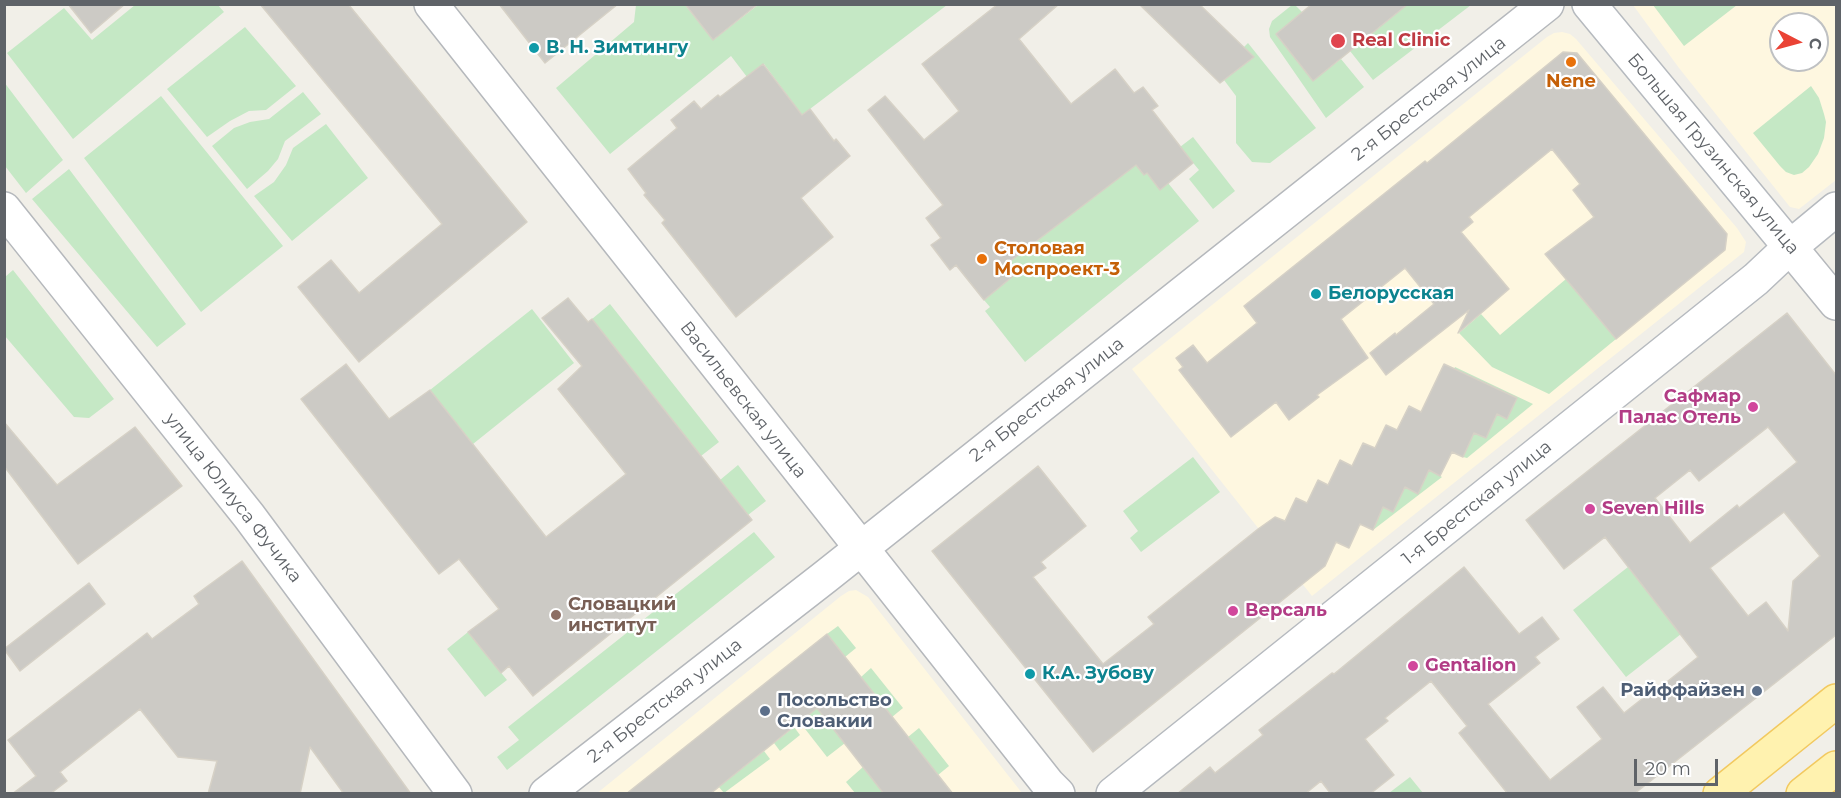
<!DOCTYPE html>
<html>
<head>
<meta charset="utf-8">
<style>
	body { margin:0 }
	#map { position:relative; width:1841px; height:798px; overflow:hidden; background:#f1efe8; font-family:Montserrat,sans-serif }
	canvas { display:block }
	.frame { position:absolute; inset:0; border:6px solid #5f6368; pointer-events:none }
	.north { position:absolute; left:1769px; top:12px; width:60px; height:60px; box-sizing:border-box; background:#fff; border:2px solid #bfc1c3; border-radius:50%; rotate:96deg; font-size:16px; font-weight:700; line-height:24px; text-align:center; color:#5f6368 }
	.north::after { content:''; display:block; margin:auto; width:21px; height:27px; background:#ea4335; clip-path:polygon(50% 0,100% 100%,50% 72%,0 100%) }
	.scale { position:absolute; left:1634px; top:759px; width:84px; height:27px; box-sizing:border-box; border:3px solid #5f6368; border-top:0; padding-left:8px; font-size:18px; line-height:21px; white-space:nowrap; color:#5f6368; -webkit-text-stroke:4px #fff; paint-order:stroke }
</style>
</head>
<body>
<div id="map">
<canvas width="1841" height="798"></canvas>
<div class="frame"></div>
<div class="north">С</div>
<div class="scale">20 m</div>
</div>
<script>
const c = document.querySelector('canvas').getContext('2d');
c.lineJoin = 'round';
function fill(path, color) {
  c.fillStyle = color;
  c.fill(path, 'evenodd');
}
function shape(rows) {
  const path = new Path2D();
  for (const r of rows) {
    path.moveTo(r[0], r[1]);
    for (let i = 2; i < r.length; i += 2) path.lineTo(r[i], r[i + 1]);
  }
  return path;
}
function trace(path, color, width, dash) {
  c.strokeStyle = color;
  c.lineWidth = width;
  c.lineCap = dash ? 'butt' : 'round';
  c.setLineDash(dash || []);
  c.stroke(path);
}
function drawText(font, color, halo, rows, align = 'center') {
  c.font = font + ' Montserrat,sans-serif';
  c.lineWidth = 4.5;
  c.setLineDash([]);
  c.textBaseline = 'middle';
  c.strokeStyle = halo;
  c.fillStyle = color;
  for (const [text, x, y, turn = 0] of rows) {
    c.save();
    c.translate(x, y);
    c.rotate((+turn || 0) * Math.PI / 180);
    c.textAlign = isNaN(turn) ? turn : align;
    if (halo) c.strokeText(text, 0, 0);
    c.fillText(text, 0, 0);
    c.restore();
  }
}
fill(shape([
	[1633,5,1836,5,1836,180,1799,209,1790,207,1679,68],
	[1781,24,1817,24,1817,60,1781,60],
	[1562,32,1570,34,1576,39,1737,228,1746,242,1744,252,1312,596,1132,369,1547,37,1554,33],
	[856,590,868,597,1022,793,596,794,841,596,849,591]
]), '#fef7e0');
fill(shape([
	[135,5,218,5,224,12,73,139,7,53,64,8,92,40],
	[636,5,685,5,713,40,758,5,947,5,802,115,764,64,747,77,731,56,610,154,556,88,634,22],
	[1292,5,1295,5,1303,13,1276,34,1313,80,1341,59,1364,87,1326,118,1270,37,1269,29,1272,21],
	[1399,5,1471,5,1373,80,1350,51,1402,9],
	[1653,5,1737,5,1684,46],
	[245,27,296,86,266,110,249,111,230,121,207,137,167,89],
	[1248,43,1316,128,1270,163,1252,162,1236,143,1236,96,1224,80,1254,57,1244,47],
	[4,82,63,160,26,193,5,166],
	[1811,86,1819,98,1824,114,1826,122,1824,138,1818,154,1809,167,1802,173,1794,175,1786,172,1780,166,1753,133],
	[303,92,321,114,285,141,278,159,268,171,247,189,212,146,234,128,250,122,269,119],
	[161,96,283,246,201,312,84,158],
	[326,124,368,178,292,241,254,196,274,182,286,165,293,148],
	[1193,137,1235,191,1213,209,1189,179,1199,170,1180,147],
	[1124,148,1144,175,1147,173,1168,183,1199,221,1025,362,985,311,990,307,984,300,1018,272,997,248],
	[69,169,186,324,157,347,32,199],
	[13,270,114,399,89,418,74,417,5,336,5,277],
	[1566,279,1616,339,1549,394,1492,367,1459,333,1481,314,1500,335],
	[610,304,719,442,701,456,592,319],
	[532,309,574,363,473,444,430,390],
	[1455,367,1533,404,1467,458,1463,457,1474,433,1486,438,1497,414,1507,419,1517,398,1454,369],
	[1193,457,1220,492,1141,552,1130,538,1138,531,1123,511],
	[738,465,766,501,748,515,720,480],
	[1429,470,1442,477,1373,530,1383,507,1393,511,1405,487,1418,493],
	[754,532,775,557,507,770,497,757,519,740,508,727],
	[1628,567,1681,634,1626,677,1573,610],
	[838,626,856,648,845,657,827,634],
	[468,632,507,680,485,697,447,649],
	[871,668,903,708,892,717,861,677],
	[812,702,845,743,827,757,795,716],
	[794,727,800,735,780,751,774,743],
	[919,728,949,766,938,775,908,737],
	[764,751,770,759,724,793,713,780,739,771],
	[863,767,884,793,855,793,846,782],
	[1410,777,1423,793,1389,793]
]), '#c5e8c5');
const building = shape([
	[68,4,125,4,91,33,68,4],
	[260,4,348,4,527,222,359,362,298,287,331,260,359,293,442,224,260,4],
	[499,4,618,4,545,63,499,4],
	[685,4,758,4,713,40,685,4],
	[998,4,1059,4,1019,39,1071,104,1115,69,1134,93,1143,87,1158,106,1152,110,1193,163,1160,190,1147,173,1144,175,1136,165,1009,262,1018,272,984,300,956,265,950,270,931,245,941,238,926,218,943,205,868,110,885,96,924,140,959,111,922,64,998,4],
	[1139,4,1199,4,1254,57,1220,83,1139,4],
	[1312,4,1408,4,1313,81,1276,34,1312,4],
	[1563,52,1577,53,1727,234,1725,250,1616,339,1545,254,1594,217,1573,190,1580,184,1552,149,1469,217,1473,222,1461,232,1509,289,1458,333,1469,310,1386,375,1370,353,1395,333,1396,335,1434,304,1405,268,1341,319,1368,358,1317,395,1319,397,1289,420,1276,402,1231,437,1179,370,1183,367,1176,358,1193,345,1207,363,1257,323,1244,306,1425,161,1427,163,1563,52],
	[763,64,802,115,810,109,834,141,836,139,850,156,801,198,833,237,736,317,662,223,665,220,644,195,646,193,628,169,677,128,671,120,694,101,701,109,718,95,720,97,763,64],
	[568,298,588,322,592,319,752,520,533,696,509,666,501,673,468,632,499,609,459,559,439,574,301,399,346,364,389,419,430,390,546,537,626,474,558,389,582,366,542,318,568,298],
	[1787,313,1836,375,1836,635,1634,794,1508,794,1459,733,1467,726,1431,681,1385,718,1388,721,1365,739,1394,775,1370,794,1331,794,1321,781,1305,794,1177,794,1210,767,1215,773,1263,735,1259,730,1332,673,1334,674,1464,567,1519,634,1542,617,1559,639,1535,657,1540,663,1488,704,1550,780,1602,739,1577,707,1603,687,1624,713,1647,695,1648,697,1698,657,1605,537,1564,569,1526,520,1787,313],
	[1768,427,1797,462,1739,508,1737,505,1690,543,1655,498,1690,470,1699,481,1768,427],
	[1784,512,1820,556,1793,581,1788,631,1766,602,1748,616,1710,568,1784,512],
	[1444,364,1517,398,1507,419,1497,414,1486,438,1474,433,1463,457,1452,452,1440,476,1429,470,1418,494,1405,487,1393,512,1383,507,1373,530,1360,524,1349,548,1336,542,1325,566,1093,752,932,551,1038,466,1086,526,1041,562,1046,568,1033,577,1103,664,1154,624,1148,617,1258,529,1275,517,1285,521,1296,498,1307,503,1318,480,1328,485,1340,460,1352,466,1363,443,1375,448,1386,425,1397,430,1409,406,1421,412,1444,364],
	[4,422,57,485,135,427,182,486,78,564,4,466,4,422],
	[242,561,411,794,344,794,310,747,300,794,208,794,217,761,178,757,140,709,60,772,67,781,50,794,12,794,36,776,8,740,147,633,152,639,199,604,194,596,242,561],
	[89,583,105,604,20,671,4,649,89,583],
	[827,634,953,794,884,794,817,708,710,794,626,794,827,634]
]);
fill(building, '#cccac5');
trace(building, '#d6d1c6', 1.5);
const minor = shape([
	[4,209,249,516,455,794]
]);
const tertiary = shape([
	[431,4,1048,784,1058,794],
	[1790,247,1836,303],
	[546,794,825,577,1547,4]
]);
const secondary = shape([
	[1589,4,1790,247],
	[1113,794,1756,279,1790,247,1836,209]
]);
const primary = shape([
	[1720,794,1836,701],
	[1803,794,1836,768]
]);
trace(minor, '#b5b8bc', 36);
trace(tertiary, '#b5b8bc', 36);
trace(secondary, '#b6babf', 36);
trace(primary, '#f2c960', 36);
trace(minor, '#fff', 33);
trace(tertiary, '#fff', 33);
trace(secondary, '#fff', 33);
trace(primary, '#fff2af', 33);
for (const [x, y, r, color] of [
	[1338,41,8,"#e0444e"],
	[534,48,6,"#0f9aa8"],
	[1571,62,6,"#e8710a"],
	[982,259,6,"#e8710a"],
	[1316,294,6,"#0f9aa8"],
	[1753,407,6,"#d1479c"],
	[1590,509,6,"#d1479c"],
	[1233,611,6,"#d1479c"],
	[556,615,6,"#8d6e63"],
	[1413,666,6,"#d1479c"],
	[1030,674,6,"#0f9aa8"],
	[1757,691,6,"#5c6f8a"],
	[765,711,6,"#5c6f8a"]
]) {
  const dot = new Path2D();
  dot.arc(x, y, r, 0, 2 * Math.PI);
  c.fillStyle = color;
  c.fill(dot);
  trace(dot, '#fff', 2);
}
drawText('bold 18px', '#be3a42', '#fff', [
	["Real Clinic",1352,41]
], 'left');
drawText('bold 18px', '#0d838f', '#fff', [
	["В. Н. Зимтингу",546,48],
	["Белорусская",1328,294],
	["К.А. Зубову",1042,674]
], 'left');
drawText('bold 18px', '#c56008', '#fff', [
	["Nene",1571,82],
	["Столовая",994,249,"left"],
	["Моспроект-3",994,270,"left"]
]);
drawText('18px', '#5f6368', '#fff', [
	["2-я Брестская улица",1429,99,-38],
	["Большая Грузинская улица",1713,154,50],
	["Васильевская улица",743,400,52],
	["2-я Брестская улица",1047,400,-38],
	["улица Юлиуса Фучика",233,498,52],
	["1-я Брестская улица",1477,503,-39],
	["2-я Брестская улица",665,701,-38]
]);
drawText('bold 18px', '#b23c85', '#fff', [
	["Сафмар",1741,397,"right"],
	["Палас Отель",1741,418,"right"],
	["Seven Hills",1602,509],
	["Версаль",1245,611],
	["Gentalion",1425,666]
], 'left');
drawText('bold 18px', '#785e54', '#fff', [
	["Словацкий",568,605],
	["институт",568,626]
], 'left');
drawText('bold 18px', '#4e5e75', '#fff', [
	["Райффайзен",1745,691],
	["Посольство",777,701,"left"],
	["Словакии",777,722,"left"]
], 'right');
</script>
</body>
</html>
